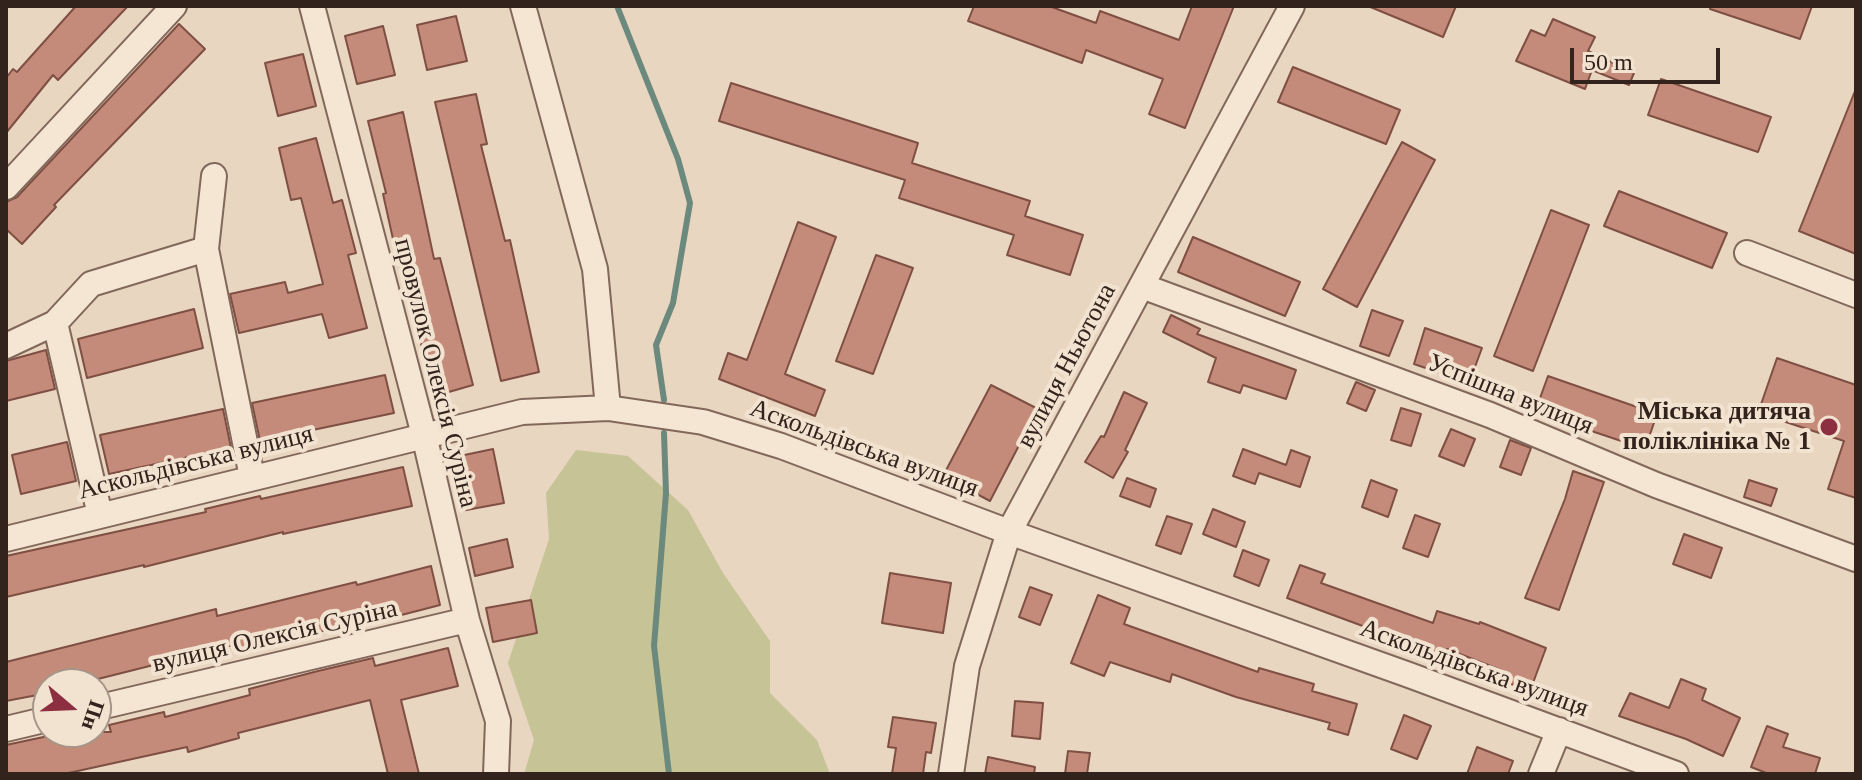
<!DOCTYPE html>
<html>
<head>
<meta charset="utf-8">
<style>
	body { margin:0 }
	#map { position:relative; width:1862px; height:780px; overflow:hidden; background:#e9d6c1; font-family:"Times New Roman",serif }
	canvas { display:block }
	.frame { position:absolute; inset:0; border:8px solid #32241d; pointer-events:none }
	.north { position:absolute; left:32px; top:668px; width:80px; height:80px; box-sizing:border-box; background:#f2e2d0; border:2px solid #a59688; border-radius:50%; rotate:109deg; font-size:22px; font-weight:700; line-height:32px; text-align:center; color:#32241d }
	.north::after { content:''; display:block; margin:auto; width:28px; height:36px; background:#8b2f41; clip-path:polygon(50% 0,100% 100%,50% 72%,0 100%) }
	.scale { position:absolute; left:1570px; top:48px; width:150px; height:36px; box-sizing:border-box; border:4px solid #32241d; border-top:0; padding-left:10px; font-size:24px; line-height:28px; white-space:nowrap; color:#32241d; -webkit-text-stroke:6px #f2e2d0; paint-order:stroke }
</style>
</head>
<body>
<div id="map">
<canvas width="1862" height="780"></canvas>
<div class="frame"></div>
<div class="north">Пн</div>
<div class="scale">50 m</div>
</div>
<script>
const c = document.querySelector('canvas').getContext('2d');
c.lineJoin = 'round';
function fill(path, color) {
  c.fillStyle = color;
  c.fill(path, 'evenodd');
}
function shape(rows) {
  const path = new Path2D();
  for (const r of rows) {
    path.moveTo(r[0], r[1]);
    for (let i = 2; i < r.length; i += 2) path.lineTo(r[i], r[i + 1]);
  }
  return path;
}
function trace(path, color, width, dash) {
  c.strokeStyle = color;
  c.lineWidth = width;
  c.lineCap = dash ? 'butt' : 'round';
  c.setLineDash(dash || []);
  c.stroke(path);
}
function drawText(font, color, halo, rows, align = 'center') {
  c.font = font + ' "Times New Roman",serif';
  c.lineWidth = 8;
  c.setLineDash([]);
  c.textBaseline = 'middle';
  c.strokeStyle = halo;
  c.fillStyle = color;
  for (const [text, x, y, turn = 0] of rows) {
    c.save();
    c.translate(x, y);
    c.rotate((+turn || 0) * Math.PI / 180);
    c.textAlign = isNaN(turn) ? turn : align;
    if (halo) c.strokeText(text, 0, 0);
    c.fillText(text, 0, 0);
    c.restore();
  }
}
fill(shape([
	[576,450,628,456,688,510,723,573,770,641,770,693,817,740,830,774,524,774,534,740,508,663,549,539,546,493]
]), '#c6c396');
trace(shape([
	[617,6,678,159,690,203,673,303,656,345,664,400],
	[664,433,666,493,654,646,669,774]
]), '#6b897c', 6);
const building = shape([
	[76,6,128,6,58,80,53,75,6,133,6,78,13,69,17,72,76,6],
	[974,6,1049,6,1096,23,1100,11,1179,40,1192,6,1234,6,1185,128,1149,114,1163,79,1086,50,1082,63,968,21,974,6],
	[1368,6,1456,6,1443,37,1368,6],
	[1711,6,1812,6,1800,39,1710,9,1711,6],
	[456,16,467,61,427,70,417,25,456,16],
	[1553,19,1595,37,1588,51,1634,73,1629,85,1592,70,1585,89,1516,61,1531,30,1545,36,1553,19],
	[179,24,205,49,54,205,56,207,22,244,6,229,6,202,17,197,179,24],
	[383,26,395,75,357,84,345,36,383,26],
	[303,54,316,106,278,116,265,63,303,54],
	[1293,67,1400,110,1386,144,1278,102,1293,67],
	[1661,79,1771,117,1758,152,1648,115,1661,79],
	[731,83,918,143,912,163,1030,201,1025,216,1083,235,1070,275,1007,255,1014,235,899,198,905,180,719,121,731,83],
	[1855,91,1856,92,1856,254,1799,231,1855,91],
	[476,94,487,144,481,145,505,241,510,240,539,372,501,381,435,102,476,94],
	[403,112,434,259,440,258,473,385,435,396,393,239,383,194,386,193,368,121,403,112],
	[316,138,333,203,342,200,356,253,348,255,367,328,329,338,322,314,239,333,230,294,285,282,288,293,323,284,301,198,291,200,279,148,316,138],
	[1402,142,1435,160,1357,307,1323,289,1402,142],
	[1619,191,1727,233,1712,268,1604,226,1619,191],
	[1551,210,1589,225,1533,371,1494,356,1551,210],
	[798,222,836,237,785,374,825,390,815,416,719,379,728,353,747,360,798,222],
	[1193,237,1300,282,1285,316,1178,272,1193,237],
	[876,255,913,268,873,374,836,361,876,255],
	[194,309,203,348,87,378,78,339,194,309],
	[1372,310,1403,321,1389,356,1360,346,1372,310],
	[1171,315,1200,329,1197,334,1296,370,1286,399,1243,385,1240,393,1208,382,1216,358,1163,332,1171,315],
	[1425,328,1482,348,1469,383,1414,364,1425,328],
	[46,350,55,389,6,401,6,361,46,350],
	[1777,358,1856,385,1856,498,1828,489,1844,441,1758,413,1777,358],
	[385,375,394,413,260,441,252,403,385,375],
	[1548,376,1657,414,1645,449,1535,412,1548,376],
	[1356,382,1375,390,1366,411,1347,403,1356,382],
	[991,385,1038,409,990,501,943,476,991,385],
	[1124,392,1147,403,1125,450,1128,452,1113,478,1085,462,1101,436,1104,437,1124,392],
	[1401,408,1421,414,1411,446,1391,440,1401,408],
	[223,409,231,448,109,474,100,435,223,409],
	[1451,429,1475,439,1464,466,1439,456,1451,429],
	[1510,440,1531,448,1521,475,1500,467,1510,440],
	[67,442,76,481,21,494,12,455,67,442],
	[493,449,504,503,461,511,450,458,493,449],
	[1243,449,1286,465,1291,450,1310,457,1300,487,1259,473,1255,484,1233,476,1243,449],
	[403,467,412,506,283,534,283,532,144,567,144,565,6,597,6,556,206,512,205,509,260,496,261,499,403,467],
	[1573,471,1604,482,1559,610,1525,598,1565,499,1573,471],
	[1127,478,1156,489,1150,507,1120,496,1127,478],
	[1371,480,1397,490,1388,517,1362,507,1371,480],
	[1749,480,1777,489,1771,506,1744,497,1749,480],
	[1213,509,1245,522,1236,547,1203,534,1213,509],
	[1415,515,1440,524,1428,557,1403,548,1415,515],
	[1167,516,1192,524,1181,554,1156,545,1167,516],
	[1684,534,1722,548,1711,578,1673,564,1684,534],
	[507,539,513,567,475,576,469,548,507,539],
	[1243,550,1269,560,1259,586,1234,576,1243,550],
	[1300,565,1325,574,1321,583,1433,623,1437,611,1479,624,1480,622,1546,648,1530,691,1498,679,1501,670,1447,649,1445,655,1425,649,1287,598,1300,565],
	[431,566,440,605,386,619,385,615,239,652,237,644,78,684,48,684,48,693,6,701,6,662,216,609,217,616,356,582,357,585,431,566],
	[890,573,951,583,943,633,882,623,890,573],
	[1030,587,1052,595,1040,625,1019,617,1030,587],
	[1098,595,1130,608,1124,624,1258,672,1259,668,1314,684,1312,691,1357,704,1348,735,1328,729,1330,723,1236,697,1172,674,1170,682,1110,662,1104,676,1071,663,1098,595],
	[531,600,537,633,493,642,486,608,531,600],
	[448,648,458,686,401,700,419,774,388,774,370,700,238,733,239,738,188,752,187,747,64,774,6,774,6,745,67,732,111,732,109,725,164,712,165,717,250,695,249,689,318,671,373,658,375,666,448,648],
	[1681,679,1706,689,1702,700,1740,718,1723,756,1686,739,1619,716,1630,693,1669,708,1681,679],
	[1015,701,1043,703,1040,739,1012,736,1015,701],
	[1404,715,1431,726,1417,759,1391,749,1404,715],
	[893,717,936,723,931,753,926,752,923,774,892,774,896,748,888,747,893,717],
	[1767,726,1788,734,1783,747,1820,758,1815,774,1769,774,1751,767,1767,726],
	[1477,747,1513,761,1508,774,1467,774,1477,747],
	[1068,751,1090,753,1087,774,1065,774,1068,751],
	[988,757,1035,767,1034,774,985,774,988,757]
]);
fill(building, '#c58b7a');
trace(building, '#7e4f42', 2);
const street = shape([
	[312,6,424,435,467,620,498,721,496,774],
	[523,6,595,269,608,408],
	[6,187,174,6],
	[206,249,252,477],
	[1747,253,1856,295],
	[1142,286,1490,415,1656,485,1856,559],
	[55,323,100,515],
	[6,346,55,323,91,284,206,249,214,176],
	[6,539,522,412,608,408,703,422,781,446,1009,532,1409,675,1676,774],
	[96,708,467,620],
	[6,729,48,719],
	[951,774,967,666,1009,532,1292,6],
	[1541,774,1559,730]
]);
trace(street, '#81685a', 28);
trace(street, '#f5e5d3', 24);
for (const [x, y, r, color] of [
	[1829,427,10,"#8b2f41"]
]) {
  const dot = new Path2D();
  dot.arc(x, y, r, 0, 2 * Math.PI);
  c.fillStyle = color;
  c.fill(dot);
  trace(dot, '#f2e2d0', 3);
}
drawText('26px', '#32241d', '#f2e2d0', [
	["вулиця Ньютона",1067,366,-62],
	["провулок Олексія Суріна",435,373,76],
	["Успішна вулиця",1510,395,22],
	["Аскольдівська вулиця",864,449,20],
	["Аскольдівська вулиця",196,463,-14],
	["вулиця Олексія Суріна",275,637,-13],
	["Аскольдівська вулиця",1474,669,20]
]);
drawText('bold 26px', '#32241d', '#f2e2d0', [
	["Міська дитяча",1811,412],
	["поліклініка № 1",1811,442]
], 'right');
</script>
</body>
</html>
